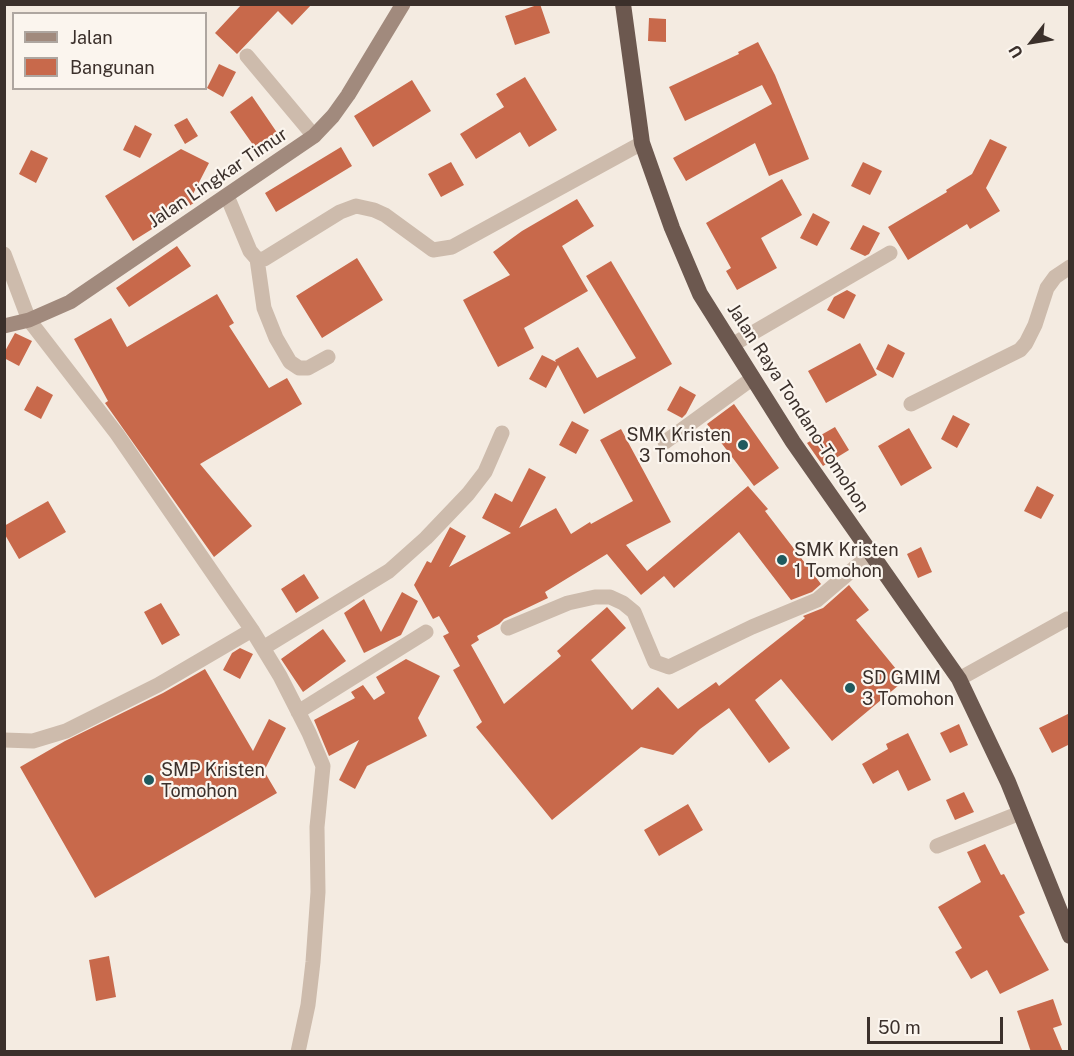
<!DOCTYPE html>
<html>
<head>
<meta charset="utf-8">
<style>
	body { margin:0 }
	#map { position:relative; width:1074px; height:1056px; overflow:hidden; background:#f4ebe1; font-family:"Public Sans",sans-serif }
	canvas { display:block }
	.frame { position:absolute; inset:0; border:6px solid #3b302b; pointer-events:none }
	.legend { position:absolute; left:12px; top:12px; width:195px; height:78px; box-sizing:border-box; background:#fbf5ee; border:2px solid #aea6a0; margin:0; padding:8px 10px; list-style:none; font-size:18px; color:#3b302b }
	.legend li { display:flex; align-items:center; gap:12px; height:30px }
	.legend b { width:30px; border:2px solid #aea6a0 }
	.north { position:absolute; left:1002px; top:12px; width:60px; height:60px; -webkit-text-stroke:4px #fbf5ee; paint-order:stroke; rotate:239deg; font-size:16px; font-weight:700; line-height:24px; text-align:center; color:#3b302b }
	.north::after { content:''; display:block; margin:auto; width:21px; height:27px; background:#3b302b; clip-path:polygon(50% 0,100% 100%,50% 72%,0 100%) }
	.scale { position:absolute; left:867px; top:1017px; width:136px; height:27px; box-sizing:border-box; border:3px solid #3b302b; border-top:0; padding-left:8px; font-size:18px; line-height:21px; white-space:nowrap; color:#3b302b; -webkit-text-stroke:4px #fbf5ee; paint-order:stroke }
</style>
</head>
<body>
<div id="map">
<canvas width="1074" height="1056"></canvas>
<div class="frame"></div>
<ul class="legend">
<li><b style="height:8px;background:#a18a7d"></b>Jalan</li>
<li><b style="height:16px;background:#c8694b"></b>Bangunan</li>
</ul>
<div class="north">U</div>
<div class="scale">50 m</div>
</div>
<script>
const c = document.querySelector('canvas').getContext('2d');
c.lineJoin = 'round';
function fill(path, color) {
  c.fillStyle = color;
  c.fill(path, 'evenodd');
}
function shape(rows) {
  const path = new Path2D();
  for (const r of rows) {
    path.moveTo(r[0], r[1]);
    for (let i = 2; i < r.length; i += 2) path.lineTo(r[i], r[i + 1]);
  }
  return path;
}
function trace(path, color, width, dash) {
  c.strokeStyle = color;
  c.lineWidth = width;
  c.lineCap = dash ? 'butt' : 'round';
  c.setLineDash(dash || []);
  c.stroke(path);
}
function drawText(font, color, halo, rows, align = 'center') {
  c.font = font + ' "Public Sans",sans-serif';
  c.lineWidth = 4.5;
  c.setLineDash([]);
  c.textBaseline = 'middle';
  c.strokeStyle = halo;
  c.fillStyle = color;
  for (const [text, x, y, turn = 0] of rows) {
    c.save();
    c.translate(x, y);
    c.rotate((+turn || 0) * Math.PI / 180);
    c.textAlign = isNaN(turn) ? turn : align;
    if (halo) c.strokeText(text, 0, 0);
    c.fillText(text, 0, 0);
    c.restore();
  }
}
fill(shape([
	[242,4,312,4,292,25,278,11,237,54,215,33],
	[540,4,550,33,515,45,505,16],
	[649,18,666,19,666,42,648,41],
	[758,42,775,75,809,159,769,176,755,143,686,181,673,158,772,104,762,85,685,121,669,87,739,54,738,52],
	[219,64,236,72,223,97,207,88],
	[525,77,557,130,529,147,520,132,476,159,460,134,504,107,496,94],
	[412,80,431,111,373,147,354,116],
	[252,96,278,134,256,149,230,112],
	[187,118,198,136,185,144,174,125],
	[135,125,152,134,140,158,123,150],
	[990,139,1007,147,986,188,1000,211,970,229,967,224,908,260,888,227,947,192,946,190,972,174],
	[341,147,352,166,276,212,265,193],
	[181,149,209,163,193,194,197,201,133,241,105,196],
	[31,150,48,158,36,183,19,174],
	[451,162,464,185,441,197,428,174],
	[863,162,882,171,870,195,851,186],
	[782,179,802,215,761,238,777,268,737,290,726,271,731,268,706,223],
	[577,199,594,226,562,246,588,291,524,328,534,348,498,367,463,300,510,275,493,252,522,231],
	[813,213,830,222,817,246,800,238],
	[863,225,880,233,869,254,865,256,850,249],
	[177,246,191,266,129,307,116,288],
	[357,258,383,300,322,338,296,296],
	[611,261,672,364,584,414,558,365,546,388,529,379,542,355,556,362,555,360,578,347,597,378,636,358,586,276],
	[847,290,856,295,844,319,827,310,834,297],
	[217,294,234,323,229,326,269,388,287,378,302,404,200,464,252,526,214,557,105,403,108,401,74,339,111,318,127,347],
	[15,333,32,341,19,366,4,358,4,353],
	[860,343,877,375,826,403,808,371],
	[888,344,905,353,893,378,876,369],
	[37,386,53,395,41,419,24,410],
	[680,386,696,395,686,414,682,418,667,410],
	[734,404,779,468,754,486,707,424],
	[953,415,970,424,957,448,941,439],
	[572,421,589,430,576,454,559,445],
	[835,427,849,450,823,466,807,443],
	[909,428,932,468,901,486,878,446],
	[621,429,671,522,626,545,647,571,748,486,768,509,765,511,821,584,812,592,791,600,739,532,674,588,664,576,641,595,607,554,545,592,548,598,504,619,499,624,477,636,479,640,471,645,504,704,561,656,557,651,607,607,626,628,591,660,632,710,658,687,678,709,716,682,719,686,805,618,803,616,823,608,849,585,869,610,856,620,905,680,832,741,781,679,755,700,790,748,769,763,729,708,700,729,673,755,641,747,552,820,476,727,482,722,453,670,460,666,443,636,449,633,439,616,433,619,414,585,427,561,431,563,450,527,466,536,449,567,511,533,482,518,495,493,512,502,529,468,546,477,519,528,556,508,571,534,590,522,591,524,633,501,600,440],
	[1037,486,1054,495,1041,519,1024,511],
	[48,501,66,532,19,559,4,533,4,526],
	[921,547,932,572,918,578,907,554],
	[304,574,319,598,296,613,281,589],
	[402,592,418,601,401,635,364,653,344,613,364,599,381,632],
	[161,603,180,635,162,645,144,612],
	[323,629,346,661,303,692,281,659],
	[240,648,253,654,240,679,223,670,232,653],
	[406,659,440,676,418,718,427,736,367,766,355,789,339,780,359,740,329,756,314,720,355,698,351,692,363,685,374,700,385,693,376,677],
	[205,669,253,751,269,719,286,728,264,771,277,793,95,898,20,767,65,741,163,693],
	[1070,713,1070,744,1052,753,1039,728],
	[959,724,968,745,950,753,940,733],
	[908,733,931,780,908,791,898,770,873,784,862,764,888,749,886,744],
	[964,792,974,812,955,820,946,800],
	[688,804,703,830,659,856,644,830],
	[985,844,1001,875,1004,874,1025,913,1019,916,1049,970,1000,994,987,970,971,979,955,952,962,948,938,907,981,882,967,852],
	[109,956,116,997,96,1001,89,960],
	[1053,999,1062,1025,1053,1028,1063,1052,1031,1052,1017,1011]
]), '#c8694b');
trace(shape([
	[247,56,314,136],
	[227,196,250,251,257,259,264,259,340,212,356,206,374,210,385,215,433,250,452,247,642,143],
	[4,254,29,320,117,434,252,630,280,676,309,733,323,766,317,827,318,892,313,962,308,1005,298,1052],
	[257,259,264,308,276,338,290,362,299,368,308,368,328,357],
	[732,345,890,253],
	[911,404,1020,350,1026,343,1035,325,1047,288,1055,277,1070,267],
	[665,442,753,378],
	[508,628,568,603,595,597,610,597,623,603,634,612,655,662,669,667,752,627,817,600,871,554],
	[263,648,389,571,426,538,468,494,485,472,502,433],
	[959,679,1067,619],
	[298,712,426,632],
	[4,740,33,741,66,731,158,685,252,630],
	[937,846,1020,813]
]), '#cdbbac', 15);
trace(shape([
	[4,326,29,320,70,302,314,136,333,116,348,95,403,4]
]), '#a18a7d', 15);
trace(shape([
	[623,4,642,143,672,228,700,294,793,442,959,679,1008,782,1070,936]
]), '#6c584f', 16);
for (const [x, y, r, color] of [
	[743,445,6,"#1f5a5e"],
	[782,560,6,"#1f5a5e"],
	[850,688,6,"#1f5a5e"],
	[149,780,6,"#1f5a5e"]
]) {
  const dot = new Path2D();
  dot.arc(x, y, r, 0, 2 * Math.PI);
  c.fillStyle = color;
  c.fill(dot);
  trace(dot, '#fbf5ee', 2);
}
drawText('18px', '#3b302b', '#fbf5ee', [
	["Jalan Lingkar Timur",218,178,-34],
	["Jalan Raya Tondano-Tomohon",798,408,57]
]);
drawText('18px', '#3b302b', '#fbf5ee', [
	["SMK Kristen",731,435,"right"],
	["3 Tomohon",731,456,"right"],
	["SMK Kristen",794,550],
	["1 Tomohon",794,571],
	["SD GMIM",862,678],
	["3 Tomohon",862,699],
	["SMP Kristen",161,770],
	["Tomohon",161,791]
], 'left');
</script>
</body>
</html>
